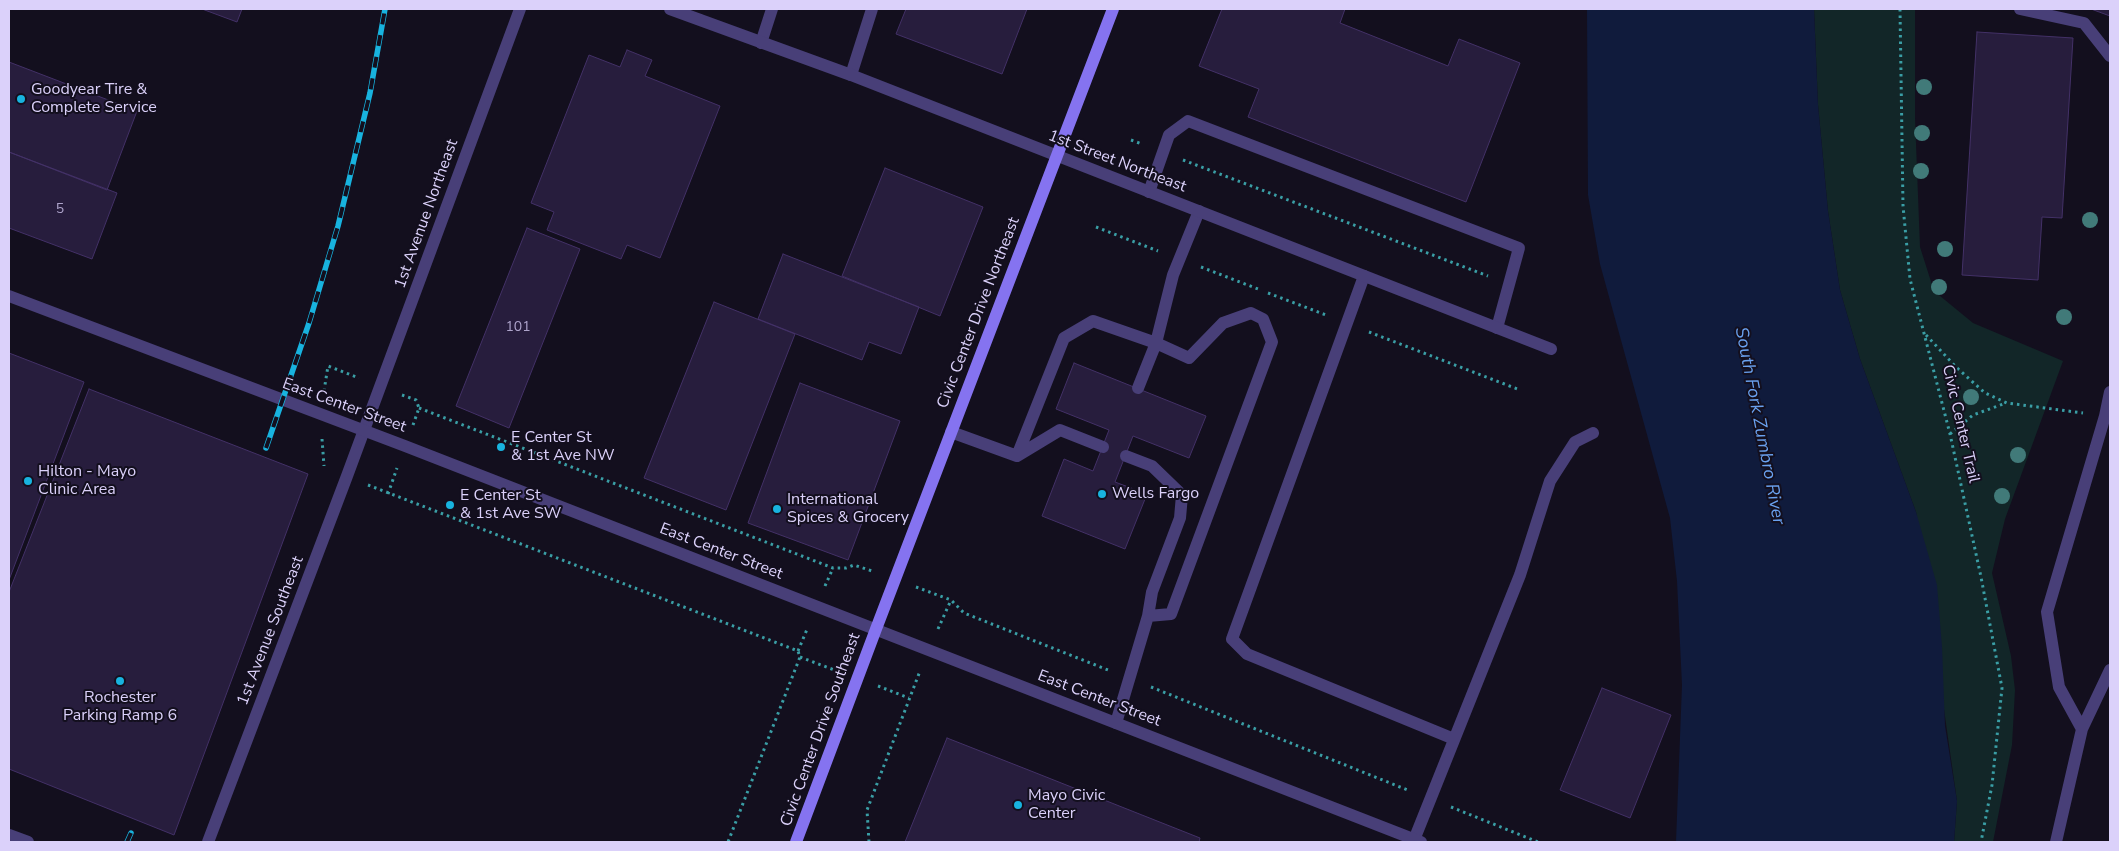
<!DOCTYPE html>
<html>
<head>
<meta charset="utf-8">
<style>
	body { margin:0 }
	#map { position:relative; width:2119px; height:851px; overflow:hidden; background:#130f1e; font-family:"Nunito Sans",sans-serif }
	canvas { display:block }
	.frame { position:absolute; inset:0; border:10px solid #dbd1fa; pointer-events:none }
</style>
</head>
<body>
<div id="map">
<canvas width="2119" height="851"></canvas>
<div class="frame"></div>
</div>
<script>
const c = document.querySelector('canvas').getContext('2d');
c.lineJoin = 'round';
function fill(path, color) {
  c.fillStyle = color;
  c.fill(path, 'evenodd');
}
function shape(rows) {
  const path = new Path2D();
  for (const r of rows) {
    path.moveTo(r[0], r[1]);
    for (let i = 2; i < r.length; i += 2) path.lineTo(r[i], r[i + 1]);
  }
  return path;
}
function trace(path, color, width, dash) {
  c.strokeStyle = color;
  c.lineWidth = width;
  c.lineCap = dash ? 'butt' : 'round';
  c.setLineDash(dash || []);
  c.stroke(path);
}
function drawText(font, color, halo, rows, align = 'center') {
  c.font = font + ' "Nunito Sans",sans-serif';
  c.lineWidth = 4;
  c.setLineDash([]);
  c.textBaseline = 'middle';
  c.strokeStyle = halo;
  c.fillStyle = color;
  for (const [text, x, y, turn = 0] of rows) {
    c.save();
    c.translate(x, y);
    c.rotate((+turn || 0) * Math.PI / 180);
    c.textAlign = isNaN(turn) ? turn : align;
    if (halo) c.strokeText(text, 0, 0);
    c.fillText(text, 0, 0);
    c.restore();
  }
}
fill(shape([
	[1814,9,1915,9,1915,118,1920,247,1934,291,1973,323,2063,361,2005,519,1992,573,2011,656,2015,690,2012,745,1993,842,1954,842,1957,801,1916,512,1860,359,1840,290,1828,211,1818,105]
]), '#122628');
fill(shape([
	[1587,9,1814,9,1818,105,1828,211,1840,290,1860,359,1916,512,1937,585,1942,647,1945,726,1957,801,1954,842,1676,842,1682,685,1677,581,1670,518,1600,264,1588,195]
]), '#101b3c');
const building = shape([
	[202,9,242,9,237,22,202,9],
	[906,9,1027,9,1002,74,896,34,906,9],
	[1222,9,1345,9,1340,23,1448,66,1459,39,1520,63,1466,202,1248,117,1259,89,1199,66,1222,9],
	[2091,9,2110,9,2110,16,2091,9],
	[1977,32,2073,38,2062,218,2042,217,2038,280,1962,275,1977,32],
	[627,50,652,60,645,76,720,106,660,258,627,245,621,259,547,230,554,212,531,203,589,55,620,67,627,50],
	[9,62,137,111,107,190,9,152,9,62],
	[9,152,117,193,92,259,9,228,9,152],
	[885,168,983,207,940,316,842,276,885,168],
	[527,228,580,249,509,428,456,406,527,228],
	[783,254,919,307,901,354,869,342,862,360,758,319,783,254],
	[714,302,795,334,726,510,644,478,714,302],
	[9,353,84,382,9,580,9,353],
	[1074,363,1206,416,1189,458,1133,436,1115,482,1147,494,1125,549,1042,516,1064,459,1093,471,1109,430,1056,409,1074,363],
	[800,383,900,421,848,560,748,523,800,383],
	[89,389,308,474,174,835,9,769,9,592,89,389],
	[1602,688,1671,715,1630,818,1560,790,1602,688],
	[947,738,1031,771,1200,838,1199,842,905,842,947,738]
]);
fill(building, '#271d3d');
trace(building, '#433167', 1);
trace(shape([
	[1900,9,1903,206,1910,279,1950,434,1981,577,2002,688,1992,785,1981,842],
	[1131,140,1142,144],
	[1183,160,1488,276],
	[1096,227,1158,251],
	[1201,267,1258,289],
	[1268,293,1326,315],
	[1369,332,1520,390],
	[1926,335,1956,367,1985,393,2007,403,2083,413],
	[324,391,328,366,359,378],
	[402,395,416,400,419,408,413,425],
	[419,408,833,568,846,568,854,565,875,572],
	[1950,434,1973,415,2006,403],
	[322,439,324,466],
	[368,485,798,651,800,657,728,842],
	[388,494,397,468],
	[825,586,833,568],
	[916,587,951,600,964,613,1108,670],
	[938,629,951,600],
	[798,651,808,627],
	[800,657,837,671],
	[878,686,909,698],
	[1151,687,1410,791],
	[1451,807,1538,842],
	[869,842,867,810,920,671]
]), '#3a9ea5', 3, [2.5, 4]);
trace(shape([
	[2020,9,2084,23,2110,56],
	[761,43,772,9],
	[851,75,872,9],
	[1149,192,1169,135,1188,121,1519,248,1497,328],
	[1364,276,1232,639,1247,654,1454,739],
	[2105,416,2110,392],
	[951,432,1017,456],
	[1017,456,1064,338,1093,321,1156,343,1138,388],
	[1017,456,1060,430,1103,447],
	[1148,616,1171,614,1272,342,1263,319,1251,313,1223,323,1189,358,1156,343,1173,275,1199,211],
	[1116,723,1148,616,1152,592,1180,518,1182,495,1152,466,1126,456],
	[2082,729,2059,687,2047,612,2105,416,2110,416],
	[1414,840,1520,575,1550,481,1575,442,1593,433],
	[2056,842,2082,729,2110,670]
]), '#483f78', 12);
trace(shape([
	[670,9,851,75,1551,349],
	[9,835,28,842],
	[208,842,347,476,520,9]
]), '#483f78', 12);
trace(shape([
	[9,296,405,446,1421,842]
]), '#483f78', 12);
trace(shape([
	[796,842,876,629,1113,9]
]), '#8573f0', 12);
const rail = shape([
	[266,448,309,323,338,226,370,93,385,9],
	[127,842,131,833]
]);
trace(rail, '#18b3df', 5.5);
trace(rail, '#130f1e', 4, [11]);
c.fillStyle = '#417a79';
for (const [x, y] of [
	[1924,87],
	[1922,133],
	[1921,171],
	[2090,220],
	[1945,249],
	[1939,287],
	[2064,317],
	[1971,397],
	[2018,455],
	[2002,496]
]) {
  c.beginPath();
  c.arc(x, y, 8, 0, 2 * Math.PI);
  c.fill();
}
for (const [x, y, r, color] of [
	[21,99,5,"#18b3df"],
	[501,447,5,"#18b3df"],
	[28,481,5,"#18b3df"],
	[1102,494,5,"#18b3df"],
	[450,505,5,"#18b3df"],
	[777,509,5,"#18b3df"],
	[120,681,5,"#18b3df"],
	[1018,805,5,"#18b3df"]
]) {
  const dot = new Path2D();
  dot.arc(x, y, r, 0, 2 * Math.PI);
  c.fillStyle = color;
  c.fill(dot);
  trace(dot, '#130f1e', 2);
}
drawText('14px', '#aea4cb', null, [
	["5",60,210],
	["101",518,328]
]);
drawText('16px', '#dbd1fa', '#130f1e', [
	["Goodyear Tire &",31,90],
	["Complete Service",31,108],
	["E Center St",511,438],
	["& 1st Ave NW",511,456],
	["Hilton - Mayo",38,472],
	["Clinic Area",38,490],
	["Wells Fargo",1112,494],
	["E Center St",460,496],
	["& 1st Ave SW",460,514],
	["International",787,500],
	["Spices & Grocery",787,518],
	["Rochester",120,698,"center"],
	["Parking Ramp 6",120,716,"center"],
	["Mayo Civic",1028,796],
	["Center",1028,814]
], 'left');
drawText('16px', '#dbd1fa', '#130f1e', [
	["1st Street Northeast",1117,162,21],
	["1st Avenue Northeast",427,214,-70],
	["Civic Center Drive Northeast",979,313,-69],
	["East Center Street",344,406,20],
	["Civic Center Trail",1960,424,77],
	["East Center Street",721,552,21],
	["1st Avenue Southeast",271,631,-69],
	["East Center Street",1099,699,21],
	["Civic Center Drive Southeast",821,730,-70]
]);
drawText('italic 18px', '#6aa1ef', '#130f1e', [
	["South Fork Zumbro River",1759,426,79]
]);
</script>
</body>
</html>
